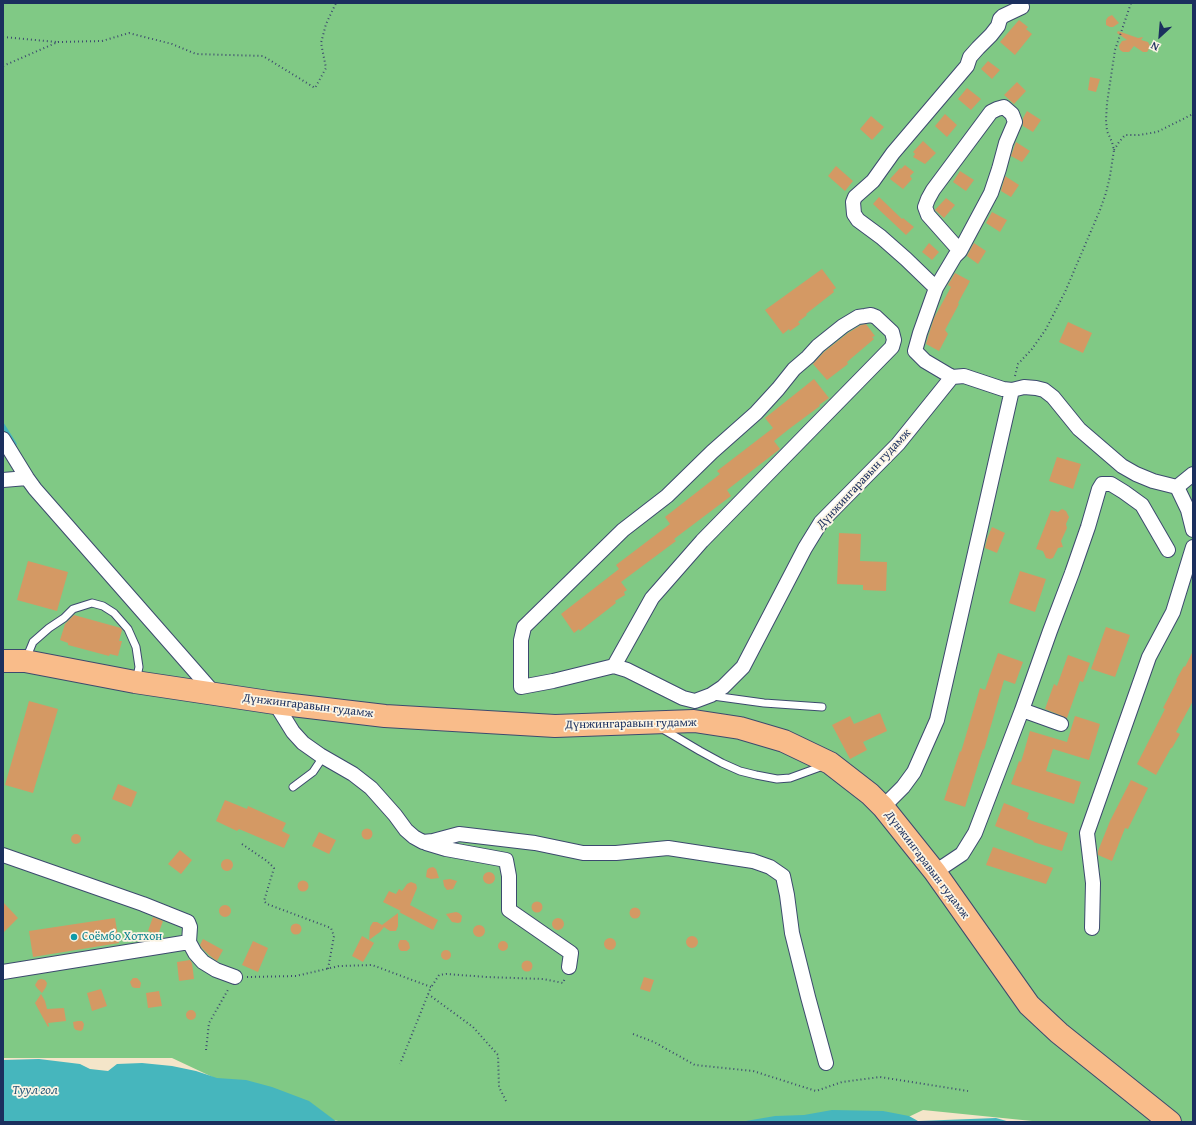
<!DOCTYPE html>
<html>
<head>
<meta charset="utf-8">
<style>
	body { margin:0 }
	#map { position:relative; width:1196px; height:1125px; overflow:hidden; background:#f4e5c9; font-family:"Gentium Book Plus",serif }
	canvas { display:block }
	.frame { position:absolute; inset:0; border:4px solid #1b2f5e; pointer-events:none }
	.north { position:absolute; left:1140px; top:16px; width:40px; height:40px; -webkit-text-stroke:3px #fcf5e5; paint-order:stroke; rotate:206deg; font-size:11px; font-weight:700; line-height:16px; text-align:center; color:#1b2f5e }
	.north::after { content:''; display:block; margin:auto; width:14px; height:18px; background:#1b2f5e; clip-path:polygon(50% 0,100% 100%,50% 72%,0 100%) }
</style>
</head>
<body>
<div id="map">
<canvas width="1196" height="1125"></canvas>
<div class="frame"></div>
<div class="north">N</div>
</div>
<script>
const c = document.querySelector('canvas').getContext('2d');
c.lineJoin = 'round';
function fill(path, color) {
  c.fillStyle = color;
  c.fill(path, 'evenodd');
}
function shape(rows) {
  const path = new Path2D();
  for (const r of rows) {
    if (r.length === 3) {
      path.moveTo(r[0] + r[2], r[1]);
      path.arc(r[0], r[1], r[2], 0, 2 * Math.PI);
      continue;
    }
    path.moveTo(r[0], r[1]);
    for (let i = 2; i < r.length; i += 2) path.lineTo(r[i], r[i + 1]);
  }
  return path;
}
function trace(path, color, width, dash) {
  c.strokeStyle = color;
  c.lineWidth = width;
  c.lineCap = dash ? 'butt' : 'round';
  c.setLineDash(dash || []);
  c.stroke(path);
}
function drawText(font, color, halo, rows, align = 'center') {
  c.font = font + ' "Gentium Book Plus",serif';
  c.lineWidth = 3.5;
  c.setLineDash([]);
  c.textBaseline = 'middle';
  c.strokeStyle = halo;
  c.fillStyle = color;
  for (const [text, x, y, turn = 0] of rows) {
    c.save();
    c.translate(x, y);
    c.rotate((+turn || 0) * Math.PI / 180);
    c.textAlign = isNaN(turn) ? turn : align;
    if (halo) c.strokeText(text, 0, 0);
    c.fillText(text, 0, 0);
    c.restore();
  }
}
fill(shape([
	[3,3,1193,3,1193,1122,1042,1122,923,1110,898,1122,344,1122,287,1112,172,1058,3,1058]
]), '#80c985');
fill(shape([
	[39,1059,80,1064,90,1069,108,1071,117,1064,142,1063,172,1066,196,1071,217,1078,246,1080,272,1087,309,1101,337,1122,3,1122,3,1060],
	[832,1110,883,1111,909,1116,918,1121,996,1118,1010,1122,878,1122,873,1121,740,1122,775,1116,804,1115]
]), '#46b6bd');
trace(shape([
	[3,425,15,444]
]), '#46b6bd', 3.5);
fill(shape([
	[1112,15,1119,23,1113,27,1110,27,1106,25,1106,20,1108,17],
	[1019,20,1028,27,1026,29,1032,34,1015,55,1000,42],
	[1118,31,1138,38,1143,37,1141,40,1148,42,1150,46,1149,49,1147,52,1143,52,1134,46,1129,52,1123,52,1120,50,1119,46,1122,41,1127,40,1117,33],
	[988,61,1000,70,992,79,981,69],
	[1090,77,1100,79,1096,92,1088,90],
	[1017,82,1026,91,1014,104,1004,95],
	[967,88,981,99,971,110,958,99],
	[1027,111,1041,120,1033,132,1023,126,1023,118],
	[945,114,957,125,947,137,935,126],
	[871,116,884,127,872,140,860,129],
	[923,141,936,153,925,164,913,157,915,154,913,152],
	[1016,142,1030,151,1022,162,1011,156],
	[905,165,914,172,910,176,912,179,903,189,890,179,900,168,901,169],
	[836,166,853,181,845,191,828,176],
	[960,171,974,180,966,191,953,182],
	[1005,176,1019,185,1011,197,1001,191],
	[879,197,902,219,903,218,914,227,906,235,873,204],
	[946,198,955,205,944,218,935,210],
	[992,212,1007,220,1000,232,986,223],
	[929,243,939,252,932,260,922,252],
	[974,243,986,251,978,264,967,256],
	[822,269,836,288,833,290,834,292,806,314,807,315,798,322,800,324,790,331,789,329,783,334,765,310],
	[955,273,970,281,958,303,959,304,945,330,948,334,939,351,926,344,934,318,951,287,948,285],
	[1068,322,1092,333,1083,353,1059,342],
	[866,324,875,336,872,337,874,339,847,362,848,364,827,380,813,364,824,352,848,333,861,325],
	[814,379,829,398,819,405,820,406,789,429,774,441,780,449,727,490,731,496,674,539,676,541,621,582,627,590,624,592,625,595,615,601,616,603,580,631,579,629,574,633,561,614,619,569,616,565,670,524,665,517,720,474,717,471,773,428,765,418],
	[1057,457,1081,464,1073,489,1049,481],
	[1062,509,1066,511,1069,517,1066,524,1067,528,1061,541,1063,547,1058,548,1053,558,1050,559,1046,558,1043,551,1036,549,1051,510,1058,512],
	[992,527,1005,533,997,553,985,548,987,539],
	[839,533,861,534,860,561,887,562,886,591,863,590,863,585,837,584],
	[28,561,68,572,57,611,17,600],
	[1020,571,1046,579,1035,612,1009,603],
	[74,615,121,628,122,630,119,641,122,641,118,656,110,654,109,656,68,645,68,643,60,640,65,624],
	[1106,627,1130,635,1115,677,1091,669],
	[1193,651,1193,701,1176,732,1180,734,1172,748,1171,748,1156,775,1137,764,1165,709,1163,708,1177,681,1176,680,1184,666,1185,667],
	[998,653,1023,662,1015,684,1004,680,984,750,983,749,965,807,944,800,960,751,961,752,980,688,985,690],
	[1068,655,1090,663,1083,682,1080,681,1067,718,1045,709,1054,684,1057,686],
	[29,701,58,709,33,793,5,785],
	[880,713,887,731,863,742,867,750,850,759,832,725,850,716,854,724],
	[1075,716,1100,724,1089,760,1053,749,1046,771,1081,782,1074,804,1011,784,1019,761,1021,762,1030,731,1067,742],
	[1131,780,1148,788,1128,829,1125,828,1112,861,1098,855,1098,851,1110,821],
	[118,784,137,792,131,807,112,799],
	[225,800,247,809,248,806,286,823,282,831,290,835,284,848,239,829,237,831,216,821],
	[1004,803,1029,813,1027,819,1068,833,1062,851,1033,842,1034,841,995,826],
	[367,834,5.5],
	[319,832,336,840,329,854,312,846],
	[76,839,5],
	[993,847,1053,868,1046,884,986,865],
	[180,850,192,860,181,874,168,864],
	[227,865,6],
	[433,867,436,869,439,878,431,879,426,877,427,870,429,868],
	[489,878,6],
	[450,879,457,881,453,889,447,890,444,886,443,880],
	[303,886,5.5],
	[411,882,416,884,417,888,410,905,438,920,433,930,399,912,401,911,383,902,389,891,396,894,399,889,402,891,407,884],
	[537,907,5.5],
	[3,902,18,918,3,933],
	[225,911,6],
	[635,913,5.5],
	[456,912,459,913,462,916,461,922,458,923,452,922,446,914],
	[398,913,398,926,396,931,390,931,384,927,380,932,369,940,374,943,363,962,352,956,362,936,369,940,370,927,373,922,377,922,382,925],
	[153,917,163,921,158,935,148,931],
	[558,924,6],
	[115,918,119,943,33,957,29,931],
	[296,929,5.5],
	[479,931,6],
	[692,942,6],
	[610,944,6],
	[203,939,223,950,217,961,209,955,202,948,200,945],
	[400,940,406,940,409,943,410,948,407,951,401,951,399,949,398,945],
	[503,946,5],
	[253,941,268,948,258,972,242,965],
	[446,955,5],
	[190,960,192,963,194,979,179,981,177,962],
	[527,966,5.5],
	[644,977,654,980,650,992,640,989],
	[133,978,137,978,139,980,141,983,140,988,135,988,132,987,130,982],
	[41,979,45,980,47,983,46,987,42,993,37,988,35,985,38,980],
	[101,989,107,1006,92,1011,87,993],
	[159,991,162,1006,148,1008,146,993],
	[41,994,45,1001,47,1009,64,1008,66,1021,48,1023,49,1026,48,1027,35,1003],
	[191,1015,5],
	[78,1021,82,1021,84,1024,83,1029,81,1031,76,1030,74,1028,73,1022]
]), '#d49964');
const service = shape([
	[26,659,33,642,49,628,64,618,73,609,92,603,103,606,114,613,128,629,136,647,139,667,136,681],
	[713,696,764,703,822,707],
	[661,728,700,751,722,763,740,771,756,775,777,779,790,778,823,766],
	[293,787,313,772,323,757]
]);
const minor = shape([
	[936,288,906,259,881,237,858,220,854,214,853,202,855,197,873,181,893,153,967,66,970,57,978,48,991,35,998,26,1000,19,1003,16,1022,7],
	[952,377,925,361,915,351,920,333,936,288,955,256,960,251,991,193,999,169,1006,143,1015,122,1012,114,1004,107,997,109,991,112,933,190,928,199,925,207,928,215,960,251],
	[3,439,27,478,35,489,214,693],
	[3,480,27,478],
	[1177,487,1193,474],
	[614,666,652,598,702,541,892,347,894,340,892,332,876,317,871,315,865,316,858,317,843,326,818,346,808,357,794,369,778,389,756,413,712,452,667,496,623,530,524,627,521,640,521,687,553,681,614,666,627,670,683,698,695,701,711,695,723,687,743,667,805,548,821,522,898,444,952,377,964,376,1003,389,1012,390,1024,387,1036,388,1044,390,1053,397,1079,429,1122,466,1136,474,1153,481,1177,487,1188,510,1193,530],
	[275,703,293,732,303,743,320,755,353,774,371,788,395,815,406,830,414,837,423,842,433,841,459,834,535,843,583,853,616,853,668,848,753,861,770,867,783,876,787,895,792,933,808,997,826,1063],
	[1061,724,1022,710,1050,631,1072,573,1088,527,1099,489,1102,484,1111,484,1124,492,1142,505,1168,550],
	[883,807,903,787,914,772,937,720,1012,390],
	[426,843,446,849,506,860,509,876,509,910,571,953,569,967],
	[3,855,143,904,188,922,190,927,189,942,195,953,203,962,216,970,235,977],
	[935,872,962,854,975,833,1022,710],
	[1092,928,1093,883,1087,833,1149,657,1173,612,1193,547],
	[3,972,189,942]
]);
const primary = shape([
	[3,661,25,661,135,682,275,703,385,716,555,726,694,721,740,728,784,741,830,763,870,794,883,807,935,872,1029,1005,1059,1033,1170,1122]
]);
trace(service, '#3c4a6e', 9);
trace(minor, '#3c4a6e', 16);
trace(primary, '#3c4a6e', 24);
trace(shape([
	[3,37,57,42],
	[3,66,58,42,102,41,129,33,172,44,196,54,263,56,315,88,326,68,321,43,326,24,336,3],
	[1114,150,1119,142,1125,135,1139,135,1157,132,1193,114],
	[1015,376,1018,364,1032,349,1046,329,1065,292,1100,210,1106,193,1110,176,1114,150,1112,142,1107,131,1106,120,1107,103,1115,50,1131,3],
	[242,844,267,861,274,868,264,901,267,904,331,928,334,936,328,969],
	[247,977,296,976,339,966,372,965,431,987,400,1064],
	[432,986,439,975,446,974,487,977,543,979,563,983,565,978],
	[428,994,473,1027,498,1055,499,1087,506,1101],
	[633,1034,654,1042,695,1065,753,1071,816,1091,842,1082,880,1077,968,1091],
	[206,1050,209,1023,229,988]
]), '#3c4a6e', 2, [1, 3]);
trace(service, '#fff', 7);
trace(minor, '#fff', 14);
trace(primary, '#f9bc8a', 22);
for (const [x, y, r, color] of [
	[74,937,4,"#0f9aa8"]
]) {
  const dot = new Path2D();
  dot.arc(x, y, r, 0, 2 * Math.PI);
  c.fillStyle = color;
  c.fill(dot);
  trace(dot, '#fcf5e5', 1.5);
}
drawText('12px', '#1b2f5e', '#fcf5e5', [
	["Дүнжингаравын гудамж",864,479,-47],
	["Дүнжингаравын гудамж",308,706,7],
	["Дүнжингаравын гудамж",631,724,-1],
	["Дүнжингаравын гудамж",927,865,53]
]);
drawText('12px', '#0d838f', '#fcf5e5', [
	["Соёмбо Хотхон",82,937]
], 'left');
drawText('italic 13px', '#28587a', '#fcf5e5', [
	["Туул гол",35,1091]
]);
</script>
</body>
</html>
